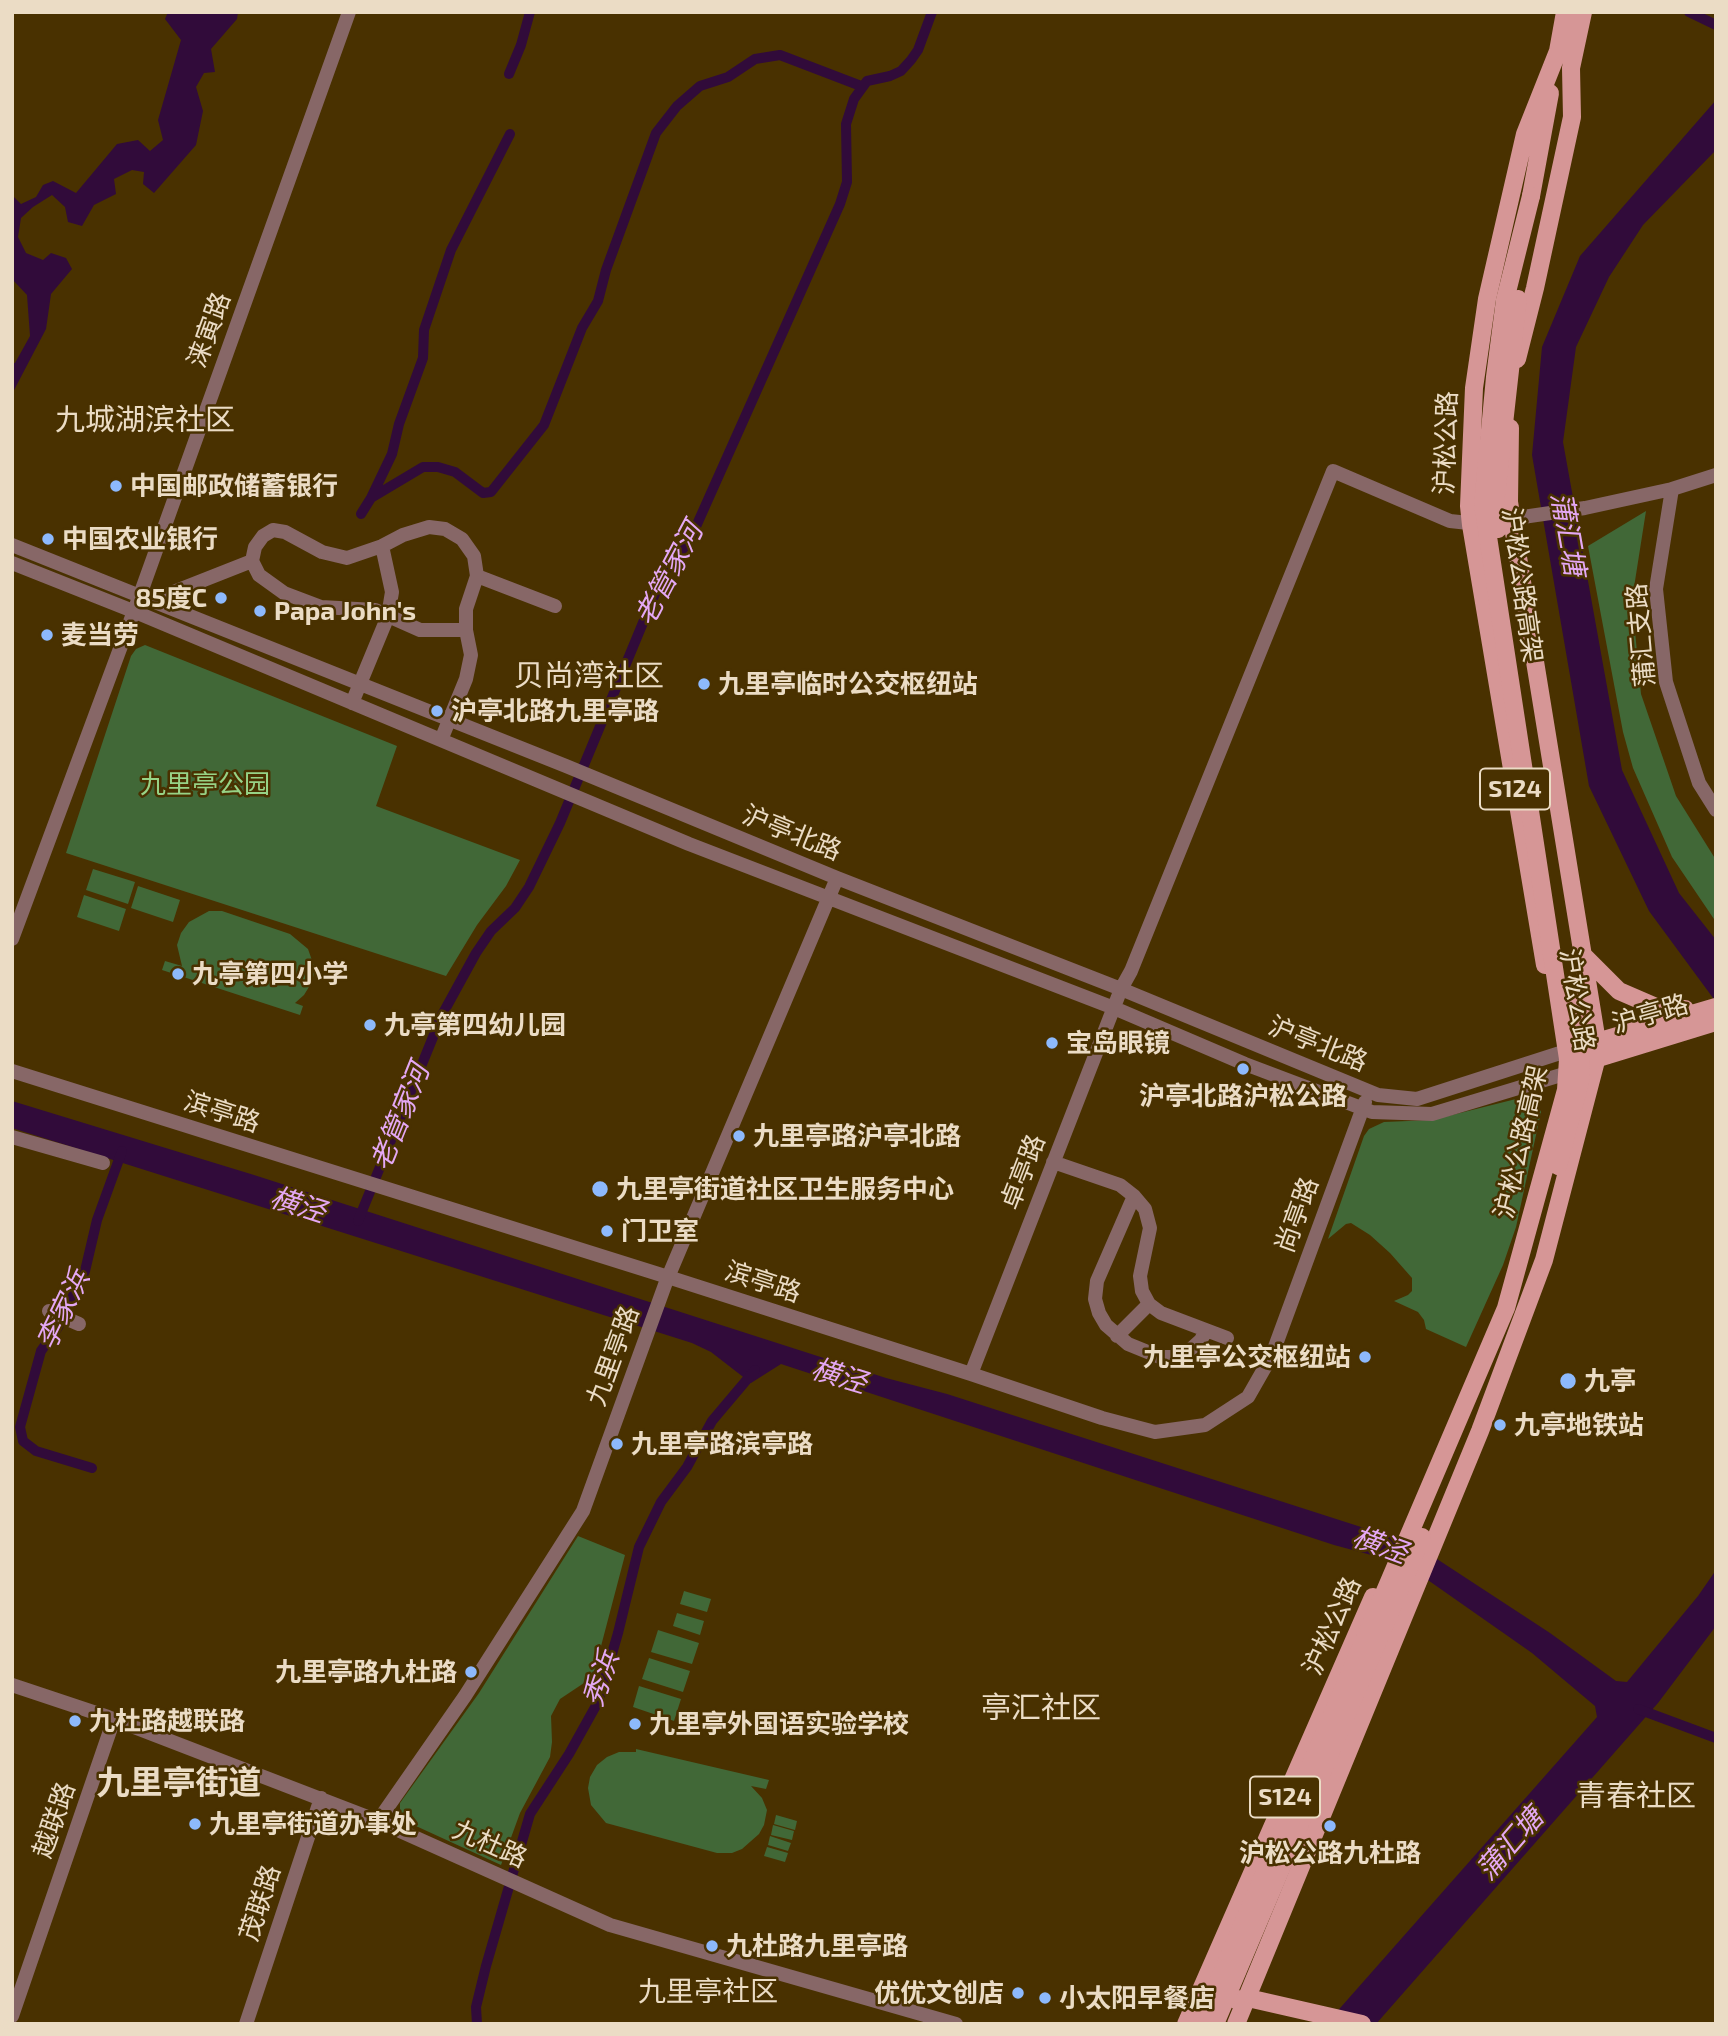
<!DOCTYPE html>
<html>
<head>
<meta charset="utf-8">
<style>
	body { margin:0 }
	#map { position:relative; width:1728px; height:2036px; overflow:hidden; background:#493100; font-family:"Exo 2",sans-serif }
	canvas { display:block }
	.frame { position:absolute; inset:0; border:14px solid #ebdcc5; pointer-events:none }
</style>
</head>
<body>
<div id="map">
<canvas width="1728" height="2036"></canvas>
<div class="frame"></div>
</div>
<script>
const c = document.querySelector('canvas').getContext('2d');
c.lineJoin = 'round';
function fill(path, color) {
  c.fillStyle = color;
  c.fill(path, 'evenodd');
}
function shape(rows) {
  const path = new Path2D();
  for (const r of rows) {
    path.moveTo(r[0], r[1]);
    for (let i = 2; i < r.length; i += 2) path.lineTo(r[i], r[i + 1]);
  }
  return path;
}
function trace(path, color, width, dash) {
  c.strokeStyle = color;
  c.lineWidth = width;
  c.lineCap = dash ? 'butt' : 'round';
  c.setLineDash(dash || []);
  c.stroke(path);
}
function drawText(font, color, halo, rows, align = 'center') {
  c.font = font + ' "Exo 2","Noto Sans SC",sans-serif';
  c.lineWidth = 5;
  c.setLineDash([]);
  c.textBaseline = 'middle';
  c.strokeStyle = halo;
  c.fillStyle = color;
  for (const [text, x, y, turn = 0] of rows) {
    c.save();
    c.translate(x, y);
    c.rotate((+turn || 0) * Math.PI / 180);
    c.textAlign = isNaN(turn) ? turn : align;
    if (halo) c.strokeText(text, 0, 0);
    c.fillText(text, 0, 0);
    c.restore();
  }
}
fill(shape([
	[1646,511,1632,600,1641,694,1676,796,1716,860,1716,922,1672,857,1633,768,1623,732,1588,546],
	[145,645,397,746,376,806,520,860,506,886,477,925,446,976,66,853,131,656,136,649],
	[93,869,135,882,128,904,86,890],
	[138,886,180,900,173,922,131,908],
	[84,895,126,909,119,931,77,917],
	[209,911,222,911,290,934,308,949,315,969,312,982,304,995,295,1003,303,1006,300,1015,162,970,165,961,182,966,177,945,181,933,189,922],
	[1524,1097,1536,1101,1541,1112,1516,1227,1503,1265,1466,1347,1426,1329,1424,1320,1418,1312,1394,1301,1408,1295,1412,1291,1412,1278,1390,1253,1370,1235,1351,1223,1346,1224,1328,1239,1364,1136,1369,1129,1384,1122,1432,1120],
	[578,1536,625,1555,595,1669,590,1679,560,1699,551,1716,552,1742,550,1757,520,1813,501,1865,405,1821,400,1811,400,1803,479,1693],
	[684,1591,711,1599,707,1612,680,1604],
	[677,1613,704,1621,700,1635,673,1626],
	[658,1630,699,1643,692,1664,651,1652],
	[649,1658,690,1671,683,1692,642,1679],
	[639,1686,681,1699,674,1721,633,1707],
	[636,1749,769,1780,766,1789,751,1786,762,1798,767,1810,764,1825,759,1834,742,1849,732,1853,717,1853,606,1823,591,1805,588,1788,590,1777,597,1765,607,1757,619,1752,636,1752],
	[776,1815,797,1821,795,1830,774,1824],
	[773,1825,794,1831,792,1840,771,1835],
	[770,1836,791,1843,788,1851,768,1845],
	[767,1847,788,1853,785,1862,764,1856]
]), '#416837');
fill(shape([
	[168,12,238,12,237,19,211,49,215,72,204,73,196,87,203,111,196,145,154,193,143,184,144,172,132,170,114,179,116,194,94,205,82,226,68,222,65,207,52,195,33,207,21,218,18,237,26,253,43,260,51,253,66,258,72,269,51,294,46,329,12,394,12,363,15,363,30,336,27,295,12,279,12,195,21,204,36,197,43,185,53,181,76,193,117,144,138,140,150,151,163,140,158,120,181,40,165,19],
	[1716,100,1716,150,1643,225,1609,277,1576,347,1563,442,1622,770,1679,893,1716,940,1716,1002,1649,911,1589,786,1532,455,1542,347,1580,256],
	[12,1101,254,1175,886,1378,947,1394,1414,1544,1550,1633,1616,1681,1627,1682,1698,1596,1716,1570,1716,1626,1658,1703,1376,2024,1326,2024,1597,1717,1595,1706,1532,1653,1405,1564,1334,1545,781,1364,751,1383,711,1352,692,1343,12,1128]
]), '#310b3a');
trace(shape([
	[1689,12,1716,25],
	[509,74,521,45,530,12],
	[371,498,423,467,438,467,455,472,483,493,491,492,544,425,582,328,598,301,606,270,656,133,677,106,700,86,728,77,755,59,780,55,861,86],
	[361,514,371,498,392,454,399,424,423,358,424,330,451,250,510,134],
	[358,1221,442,1015,476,953,491,931,515,908,529,887,560,823,664,572,690,540,840,204,847,182,846,124,854,99,867,81,890,76,901,71,911,60,918,50,932,12],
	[92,1468,36,1451,23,1441,20,1427,41,1351,58,1327,85,1271,97,1220,122,1151],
	[1638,1709,1716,1738],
	[477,2024,476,2007,486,1966,530,1814,569,1754,598,1702,618,1633,639,1547,661,1502,687,1467,712,1421,755,1370]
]), '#310b3a', 10);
trace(shape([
	[1672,489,1656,589,1666,682,1699,783,1716,810],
	[1502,520,1585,508,1672,489,1716,475],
	[12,545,566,766,837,878,1121,989,1378,1095,1417,1099,1560,1053],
	[12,563,133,611,689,844,1114,1008,1245,1064,1372,1112,1432,1114,1561,1075],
	[153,600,252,561],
	[466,630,420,630,375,610,321,607,284,593,259,575,252,561,255,547,263,536,273,530,285,532,322,552,347,558,382,546,403,535,429,527,445,529,462,539,474,556,477,576,555,606],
	[352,703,388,616,392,592,382,546],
	[441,740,466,679,471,655,466,630,466,609,477,576],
	[12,939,140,595,349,12],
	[12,1071,668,1277,971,1374,1102,1418,1155,1432,1205,1425,1248,1397,1272,1355,1365,1102],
	[12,1137,103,1163],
	[1053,1162,1120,1185,1134,1196,1145,1209,1150,1228,1140,1276,1142,1291,1149,1304,1161,1313,1227,1338],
	[1134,1196,1097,1281,1095,1299,1099,1313,1106,1325,1128,1344,1160,1357,1176,1357,1191,1349,1201,1340,1206,1330],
	[49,1311,79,1324],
	[1117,1336,1149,1304],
	[971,1374,1121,989,1131,971,1333,471,1450,521,1478,524],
	[12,1685,108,1717,378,1821,610,1925,956,2024],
	[378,1821,465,1696,583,1511,666,1282,837,878],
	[12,2016,114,1719],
	[246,2024,321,1798]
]), '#876767', 14);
trace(shape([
	[1531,196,1550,93],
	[1517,359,1535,288,1572,117,1571,68,1583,12],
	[1582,954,1619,991,1663,1010,1685,1009],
	[1545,965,1471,525,1469,506,1474,388,1487,299,1525,134,1558,51,1565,12],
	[1587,1045,1716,1007],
	[1589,1061,1716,1022],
	[1236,2000,1248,1998,1362,2024],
	[1186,2024,1373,1597],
	[1236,2024,1480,1431,1544,1260,1597,1057,1597,1042,1509,502,1510,428]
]), '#d69696', 18);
trace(shape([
	[1498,529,1495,504,1518,299],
	[1558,1166,1581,1078,1580,1055,1571,995],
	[1200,2024,1506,1308,1566,1090,1568,1059,1483,504,1495,377,1505,300,1531,196],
	[1215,2024,1422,1537]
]), '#d69696', 18);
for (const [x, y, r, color] of [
	[116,486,7,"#8db9fc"],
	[48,539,7,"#8db9fc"],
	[221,598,7,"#8db9fc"],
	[260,611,7,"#8db9fc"],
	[47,635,7,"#8db9fc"],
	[704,684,7,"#8db9fc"],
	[437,711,7,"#8db9fc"],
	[178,974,7,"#8db9fc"],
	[370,1025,7,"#8db9fc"],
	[1052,1043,7,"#8db9fc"],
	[1243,1069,7,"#8db9fc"],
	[739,1136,7,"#8db9fc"],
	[600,1189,9,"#8db9fc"],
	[607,1231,7,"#8db9fc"],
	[1365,1357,7,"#8db9fc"],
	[1568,1381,9,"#8db9fc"],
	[1500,1425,7,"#8db9fc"],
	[617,1444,7,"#8db9fc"],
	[471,1672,7,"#8db9fc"],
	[75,1721,7,"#8db9fc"],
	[635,1724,7,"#8db9fc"],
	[195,1824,7,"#8db9fc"],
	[1330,1826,7,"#8db9fc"],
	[712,1946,7,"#8db9fc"],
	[1018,1993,7,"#8db9fc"],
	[1045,1998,7,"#8db9fc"]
]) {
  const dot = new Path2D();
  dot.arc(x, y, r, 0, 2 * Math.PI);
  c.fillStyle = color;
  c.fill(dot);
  trace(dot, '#493100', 2.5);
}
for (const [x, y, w] of [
	[1515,789,70],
	[1285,1797,70]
]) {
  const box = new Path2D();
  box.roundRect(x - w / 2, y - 20.5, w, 41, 5);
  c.fillStyle = '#493100';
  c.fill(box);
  trace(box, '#ebdcc5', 2);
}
drawText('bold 24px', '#ebdcc5', null, [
	["S124",1515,789],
	["S124",1285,1797]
]);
drawText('26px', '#ebdcc5', '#493100', [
	["涞寅路",209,330,-70],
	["沪松公路",1446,443,-88],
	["沪松公路高架",1522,585,82],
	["蒲汇支路",1641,635,-95],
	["沪亭北路",792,833,22],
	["沪松公路",1577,1000,81],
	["沪亭路",1650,1014,-16],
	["沪亭北路",1318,1044,22],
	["滨亭路",222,1112,18],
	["沪松公路高架",1521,1142,-77],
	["卓亭路",1023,1172,-69],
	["尚亭路",1297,1215,-70],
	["滨亭路",763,1282,18],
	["九里亭路",613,1356,-70],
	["沪松公路",1332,1626,-66],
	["越联路",54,1820,-71],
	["九杜路",490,1844,24],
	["茂联路",260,1903,-72]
]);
drawText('bold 26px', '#ebdcc5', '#493100', [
	["中国邮政储蓄银行",130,486],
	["中国农业银行",62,539],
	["85度C",207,598,"right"],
	["Papa John's",274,611],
	["麦当劳",61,635],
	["九里亭临时公交枢纽站",718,684],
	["沪亭北路九里亭路",451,711],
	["九亭第四小学",192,974],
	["九亭第四幼儿园",384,1025],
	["宝岛眼镜",1066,1043],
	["沪亭北路沪松公路",1243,1096,"center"],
	["九里亭路沪亭北路",753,1136],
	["九里亭街道社区卫生服务中心",616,1189],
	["门卫室",621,1231],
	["九里亭公交枢纽站",1351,1357,"right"],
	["九亭",1584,1381],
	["九亭地铁站",1514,1425],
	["九里亭路滨亭路",631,1444],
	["九里亭路九杜路",457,1672,"right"],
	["九杜路越联路",89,1721],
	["九里亭外国语实验学校",649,1724],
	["九里亭街道办事处",209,1824],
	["沪松公路九杜路",1330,1853,"center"],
	["九杜路九里亭路",726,1946],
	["优优文创店",1004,1993,"right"],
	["小太阳早餐店",1059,1998]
], 'left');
drawText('26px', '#97d386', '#493100', [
	["九里亭公园",205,784]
]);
drawText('italic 28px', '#e4a8f4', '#493100', [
	["蒲汇塘",1568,534,80],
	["老管家河",669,574,-62],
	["老管家河",400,1117,-68],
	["横泾",298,1205,18],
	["李家浜",63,1310,-64],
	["横泾",839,1376,17],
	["横泾",1380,1545,20],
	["秀浜",601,1679,-71],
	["蒲汇塘",1510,1844,-49]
]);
drawText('28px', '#ebdcc5', '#493100', [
	["九里亭社区",708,1992]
]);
drawText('30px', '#ebdcc5', '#493100', [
	["九城湖滨社区",145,420],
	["贝尚湾社区",589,676],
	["亭汇社区",1041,1708],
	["青春社区",1636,1796]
]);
drawText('bold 33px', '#ebdcc5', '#493100', [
	["九里亭街道",179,1783]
]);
</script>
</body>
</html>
